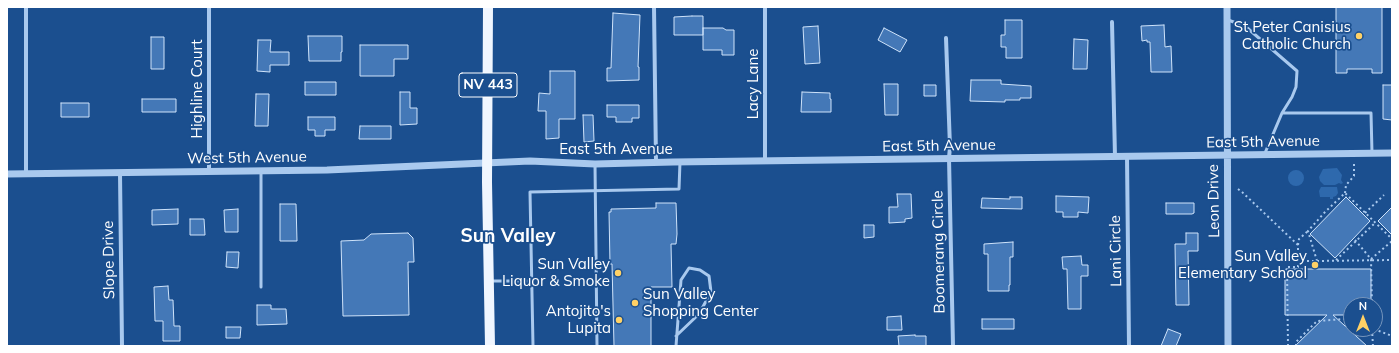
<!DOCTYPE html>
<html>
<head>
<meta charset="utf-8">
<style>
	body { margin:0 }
	#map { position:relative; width:1399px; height:353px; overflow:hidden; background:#1b4f8f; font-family:Mulish,sans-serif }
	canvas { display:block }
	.frame { position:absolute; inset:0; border:8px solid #fff; pointer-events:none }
	.north { position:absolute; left:1343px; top:297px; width:40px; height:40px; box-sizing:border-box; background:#1b4f8f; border:1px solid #7695bc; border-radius:50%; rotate:0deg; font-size:11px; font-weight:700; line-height:16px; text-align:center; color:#fff }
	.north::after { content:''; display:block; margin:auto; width:14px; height:18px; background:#ffd166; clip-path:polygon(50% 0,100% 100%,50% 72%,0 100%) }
</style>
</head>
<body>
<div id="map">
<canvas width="1399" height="353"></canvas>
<div class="frame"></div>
<div class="north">N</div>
</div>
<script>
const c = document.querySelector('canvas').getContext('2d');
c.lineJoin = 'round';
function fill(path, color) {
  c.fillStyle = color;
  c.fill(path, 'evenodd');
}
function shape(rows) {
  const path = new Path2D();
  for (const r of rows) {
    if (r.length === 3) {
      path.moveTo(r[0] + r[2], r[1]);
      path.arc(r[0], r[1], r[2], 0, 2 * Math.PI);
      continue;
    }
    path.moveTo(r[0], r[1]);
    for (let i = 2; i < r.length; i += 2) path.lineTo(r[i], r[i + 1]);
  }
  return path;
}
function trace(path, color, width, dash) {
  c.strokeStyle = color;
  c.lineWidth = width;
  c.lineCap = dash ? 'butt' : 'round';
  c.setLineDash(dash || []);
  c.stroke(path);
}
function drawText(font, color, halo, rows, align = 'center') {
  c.font = font + ' Mulish,sans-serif';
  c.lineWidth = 3.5;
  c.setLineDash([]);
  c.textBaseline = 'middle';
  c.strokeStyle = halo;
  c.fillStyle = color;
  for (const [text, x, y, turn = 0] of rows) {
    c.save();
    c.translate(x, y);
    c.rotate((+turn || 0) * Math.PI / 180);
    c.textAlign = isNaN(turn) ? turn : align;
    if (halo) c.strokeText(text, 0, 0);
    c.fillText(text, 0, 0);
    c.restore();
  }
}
fill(shape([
	[1337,168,1342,175,1341,180,1343,183,1341,184,1339,183,1335,185,1324,185,1320,181,1319,177,1323,169],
	[1296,178,8],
	[1321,187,1337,187,1338,193,1336,196,1333,197,1333,199,1330,199,1330,197,1320,197,1319,191]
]), '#2e69ad');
const building = shape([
	[1336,7,1382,7,1382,73,1372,73,1372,69,1347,69,1347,73,1336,73,1336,7],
	[613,13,640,15,638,67,639,67,639,80,607,81,607,68,611,68,613,13],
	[692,16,703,16,703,35,674,35,674,17,692,16],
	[1005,20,1022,20,1022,58,1006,58,1006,47,1001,47,1001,35,1005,35,1005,20],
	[1164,25,1165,47,1171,46,1172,72,1151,72,1150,42,1147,42,1147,40,1142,41,1141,26,1164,25],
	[818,26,820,63,805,64,803,27,818,26],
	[703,28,723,28,726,30,734,30,734,55,722,55,722,50,703,50,703,28],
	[884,28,907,40,900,52,878,40,884,28],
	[308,36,342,36,342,52,341,52,341,61,309,61,308,36],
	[151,37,164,37,164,69,151,69,151,37],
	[1074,39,1088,40,1087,69,1073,69,1074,39],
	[258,40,271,40,270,52,289,52,289,65,270,65,270,72,257,71,258,40],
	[360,45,408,45,408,59,394,59,394,76,360,76,360,45],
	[550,71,575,71,575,119,559,119,559,138,546,139,546,111,538,111,539,93,550,94,550,71],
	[971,80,1001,80,1001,84,1031,86,1031,98,1020,98,1020,100,1005,100,1005,102,970,101,971,80],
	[305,82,336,82,336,95,305,95,305,82],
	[884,84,898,84,898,115,885,115,884,84],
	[924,85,936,85,936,96,924,96,924,85],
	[1383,85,1392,85,1392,120,1383,119,1383,85],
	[400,92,410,92,410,108,417,108,417,124,400,125,400,92],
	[802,92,830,93,830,99,831,99,831,112,801,112,802,92],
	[256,94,269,94,268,126,255,126,256,94],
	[142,99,176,99,176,112,142,112,142,99],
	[61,103,89,103,89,117,61,117,61,103],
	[607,105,639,105,639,118,632,118,632,122,616,122,616,117,607,117,607,105],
	[583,115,593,115,594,141,584,142,583,115],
	[308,117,335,117,335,130,325,130,325,136,315,136,315,130,308,130,308,117],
	[360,126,391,126,391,139,359,139,360,126],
	[897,194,911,194,912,218,905,219,905,222,889,223,889,207,898,207,897,194],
	[1056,196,1089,197,1088,213,1078,212,1078,217,1063,217,1063,212,1056,212,1056,196],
	[1010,197,1022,197,1022,209,981,208,982,198,1010,199,1010,197],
	[1346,197,1370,221,1335,258,1310,234,1346,197],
	[656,203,676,203,677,234,676,244,671,244,672,287,651,287,651,346,614,346,612,264,610,264,609,212,611,212,611,209,656,208,656,203],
	[1166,203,1194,203,1194,213,1192,214,1166,214,1166,203],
	[280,204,296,204,297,241,280,241,280,204],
	[1392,207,1392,235,1378,221,1392,207],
	[178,209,178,224,152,225,152,210,178,209],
	[238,209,238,232,225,232,224,210,238,209],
	[190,219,204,219,205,235,190,235,190,219],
	[864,225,874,225,874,237,864,238,864,225],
	[408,233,413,238,414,262,408,262,409,315,343,316,341,241,364,240,371,234,408,233],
	[1186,233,1198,233,1198,251,1188,251,1189,305,1176,305,1175,244,1186,244,1186,233],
	[1013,242,1013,257,1010,257,1010,285,1009,285,1009,291,988,291,988,254,984,254,984,244,1013,242],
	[227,252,239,252,238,268,226,267,227,252],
	[1081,256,1082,265,1088,265,1088,276,1081,276,1081,309,1068,309,1067,269,1063,269,1062,257,1081,256],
	[1286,269,1371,269,1371,305,1351,305,1351,315,1333,315,1367,346,1295,346,1327,315,1285,315,1285,270,1286,269],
	[168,286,169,300,173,300,174,326,180,326,180,341,163,341,163,321,155,321,154,287,168,286],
	[257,305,271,305,271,309,286,309,287,324,257,325,257,305],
	[901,316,902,330,887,330,887,317,901,316],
	[982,319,1014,319,1014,329,982,329,982,319],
	[226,327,241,327,240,338,226,338,226,327],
	[1168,329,1181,334,1176,346,1161,346,1168,329],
	[915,335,915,336,926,336,926,346,899,346,898,336,915,335]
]);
fill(building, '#4478b7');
trace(building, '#cfe3fa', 1);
trace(shape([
	[1213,166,1218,171],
	[1238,189,1242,192,1298,245,1298,261],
	[1345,193,1346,185,1354,176,1354,162],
	[1365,213,1384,195],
	[1355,240,1371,259,1372,305],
	[1298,245,1299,239,1308,231],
	[1371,259,1392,241],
	[1336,260,1375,223],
	[1317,261,1392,260],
	[1372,329,1373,346],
	[1374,329,1392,336],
	[1288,346,1287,267,1298,267,1298,261,1317,261,1308,231,1325,212,1345,193,1392,239],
	[1296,346,1296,342,1317,321,1344,319,1351,322]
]), '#a9c9ee', 2, [2, 3]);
trace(shape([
	[1228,20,1245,26,1297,71,1296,87,1292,97,1282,113],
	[1265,153,1282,113,1371,113,1372,153],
	[595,164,597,346],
	[261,171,261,287],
	[491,281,532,281],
	[533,346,530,192,679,189,680,162],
	[676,346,681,280,689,268,700,270,709,276,711,292,699,314,676,336]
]), '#a9c9ee', 3);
trace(shape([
	[26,7,26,174],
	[209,7,209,171],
	[654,7,656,162],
	[765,7,765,161],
	[1112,22,1115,157],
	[946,38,950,147,949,158,953,346],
	[1127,156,1129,346],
	[120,173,122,346]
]), '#a9c9ee', 4);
trace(shape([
	[1227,7,1228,346],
	[7,174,327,170,530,161,595,164,673,162,1392,153]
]), '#a9c9ee', 7);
trace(shape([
	[488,7,487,182,490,346]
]), '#f0f6ff', 10);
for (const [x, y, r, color] of [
	[1359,36,4,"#ffd166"],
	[1315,265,4,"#ffd166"],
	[618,273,4,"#ffd166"],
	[635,303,4,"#ffd166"],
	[619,320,4,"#ffd166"]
]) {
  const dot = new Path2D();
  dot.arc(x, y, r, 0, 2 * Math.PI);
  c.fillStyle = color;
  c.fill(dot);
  trace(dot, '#1b4f8f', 1.5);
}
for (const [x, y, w] of [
	[488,85,58]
]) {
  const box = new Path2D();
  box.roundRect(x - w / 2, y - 12, w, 24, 3);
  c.fillStyle = '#1b4f8f';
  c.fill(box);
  trace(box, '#fff', 1);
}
drawText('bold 14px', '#fff', null, [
	["NV 443",488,85]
]);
drawText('15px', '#fff', '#1b4f8f', [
	["St Peter Canisius",1351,27],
	["Catholic Church",1351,44],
	["Sun Valley",1307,256],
	["Elementary School",1307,273],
	["Sun Valley",610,264],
	["Liquor & Smoke",610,281],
	["Sun Valley",643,294,"left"],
	["Shopping Center",643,311,"left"],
	["Antojito's",611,311],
	["Lupita",611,328]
], 'right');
drawText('15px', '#fff', '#1b4f8f', [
	["Lacy Lane",753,84,-90],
	["Highline Court",197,89,-90],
	["East 5th Avenue",1263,142,-1],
	["East 5th Avenue",939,146,-1],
	["East 5th Avenue",616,149],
	["West 5th Avenue",247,158,-1],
	["Leon Drive",1214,201,-91],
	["Lani Circle",1116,251,-91],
	["Boomerang Circle",939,252,-91],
	["Slope Drive",109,260,-91]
]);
drawText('bold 19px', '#fff', '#1b4f8f', [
	["Sun Valley",508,236]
]);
</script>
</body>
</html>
